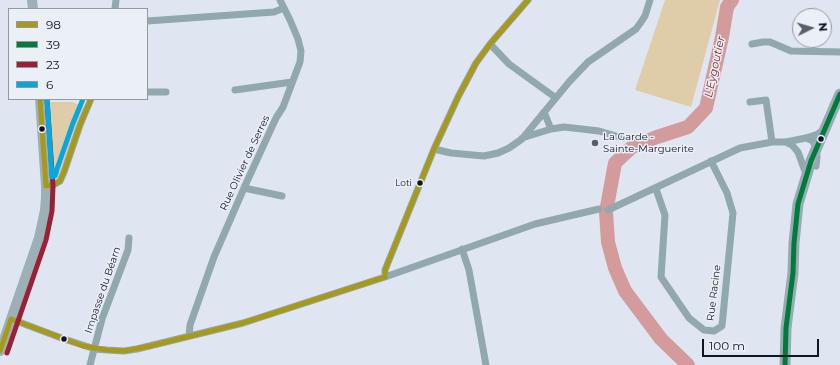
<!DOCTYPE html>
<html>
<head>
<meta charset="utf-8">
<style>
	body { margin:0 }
	#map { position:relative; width:840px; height:365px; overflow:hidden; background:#dfe6f2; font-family:Montserrat,sans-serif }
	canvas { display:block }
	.legend { position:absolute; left:8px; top:8px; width:140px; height:92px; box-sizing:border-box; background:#ebf0f7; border:1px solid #9399a3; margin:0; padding:5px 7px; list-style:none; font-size:12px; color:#101624 }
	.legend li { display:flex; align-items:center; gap:8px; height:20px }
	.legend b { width:20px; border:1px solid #9399a3 }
	.north { position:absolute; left:792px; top:8px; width:40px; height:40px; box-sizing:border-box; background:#ebf0f7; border:1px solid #9399a3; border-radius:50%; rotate:85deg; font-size:11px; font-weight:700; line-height:16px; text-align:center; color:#101624 }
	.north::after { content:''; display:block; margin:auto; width:14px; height:18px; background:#585f6c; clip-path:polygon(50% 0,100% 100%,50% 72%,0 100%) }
	.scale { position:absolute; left:702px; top:339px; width:117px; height:18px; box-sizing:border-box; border:2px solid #101624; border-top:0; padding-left:5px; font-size:12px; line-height:14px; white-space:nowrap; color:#101624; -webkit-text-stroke:3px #ebf0f7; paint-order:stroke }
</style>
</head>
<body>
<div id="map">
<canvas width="840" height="365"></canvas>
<ul class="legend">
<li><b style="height:5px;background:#a9991b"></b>98</li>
<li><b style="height:5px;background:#007b3e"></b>39</li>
<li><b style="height:5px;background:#992035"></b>23</li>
<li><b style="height:5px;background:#06a7dc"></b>6</li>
</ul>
<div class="north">N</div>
<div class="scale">100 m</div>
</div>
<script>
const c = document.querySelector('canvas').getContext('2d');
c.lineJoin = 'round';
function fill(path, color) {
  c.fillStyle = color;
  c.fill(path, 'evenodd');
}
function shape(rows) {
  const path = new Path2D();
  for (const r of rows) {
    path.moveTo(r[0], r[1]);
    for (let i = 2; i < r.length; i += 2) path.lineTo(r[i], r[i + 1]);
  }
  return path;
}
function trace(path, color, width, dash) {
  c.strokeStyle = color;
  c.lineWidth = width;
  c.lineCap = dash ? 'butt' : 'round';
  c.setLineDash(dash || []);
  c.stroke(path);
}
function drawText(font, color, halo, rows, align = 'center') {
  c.font = font + ' Montserrat,sans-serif';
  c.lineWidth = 3;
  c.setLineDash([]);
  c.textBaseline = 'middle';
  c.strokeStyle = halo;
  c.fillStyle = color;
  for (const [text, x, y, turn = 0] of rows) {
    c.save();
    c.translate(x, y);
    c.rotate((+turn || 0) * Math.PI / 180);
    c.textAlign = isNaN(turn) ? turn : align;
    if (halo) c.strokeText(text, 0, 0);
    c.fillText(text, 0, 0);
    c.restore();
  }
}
fill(shape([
	[665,0,720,0,691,107,635,90],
	[49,102,73,102,84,107,59,175,55,175,51,169]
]), '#dfcda9');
trace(shape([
	[688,365,661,339,625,291,615,268,608,242,606,212,615,163,632,147,657,137,688,127,706,108,722,37,727,7,732,0]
]), '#d39b9b', 14);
trace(shape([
	[115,9,116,0],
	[147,21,274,12,284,8],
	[490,44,509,64,556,98],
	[752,44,763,42,770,42,791,51,840,52],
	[235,90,292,82],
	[147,92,166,92],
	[750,102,766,100,772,142],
	[544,112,551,129,564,127,582,129,599,131,623,138],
	[522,138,551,129],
	[806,138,813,141,816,148,817,157,816,166],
	[786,142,792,145,798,152,806,174],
	[434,149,451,153,484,156,498,153,509,148,522,139,569,82,588,62,636,29,641,22,645,16,650,0],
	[46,186,55,184,60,181,64,172,80,125,91,99],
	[244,188,282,196],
	[656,189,665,215,661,277,689,318,704,330,714,331,722,326,733,213,727,193,711,161],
	[608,210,740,148,772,142,786,142,806,138,818,134,824,129],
	[462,249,469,270,486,365],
	[385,277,385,270,434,149,458,97,476,63,490,44,528,0],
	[11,319,64,339,95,349,107,350,124,351,137,349,243,323,385,277,535,224,599,209],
	[189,336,190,325,214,257,244,188,276,118,283,107,300,62,301,51,298,39,290,20,280,0],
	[90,365,102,319,128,250,129,238]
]), '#91a8ac', 7);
trace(shape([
	[32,0,33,9],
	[0,351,39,238,45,210,46,197,46,186,40,99]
]), '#9cb0b6', 10);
trace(shape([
	[785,365,786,328,793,273,794,243,798,204,811,161,840,94]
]), '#98abb1', 11);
trace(shape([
	[40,99,46,186,55,184,60,181,64,172,80,125,91,99],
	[385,277,385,270,434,149,458,97,476,63,490,44,528,0],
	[11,319,83,346,107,350,124,351,150,346,243,323,385,277],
	[0,351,11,319]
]), '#a9991b', 5);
trace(shape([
	[785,365,786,328,793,273,794,243,798,204,811,161,840,94]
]), '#007b3e', 5);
trace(shape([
	[7,353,46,240,52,211,53,186,47,99]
]), '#992035', 5);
trace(shape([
	[47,99,52,177,55,176,57,169,73,123,83,99]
]), '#06a7dc', 5);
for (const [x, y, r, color] of [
	[42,129,3.5,"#101624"],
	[821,139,3.5,"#101624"],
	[595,143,4,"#585f6c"],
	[420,183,3.5,"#101624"],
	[64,339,3.5,"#101624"]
]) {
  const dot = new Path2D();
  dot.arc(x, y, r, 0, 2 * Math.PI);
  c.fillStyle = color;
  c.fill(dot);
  trace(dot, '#ebf0f7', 1.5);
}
drawText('9px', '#101624', '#ebf0f7', [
	["Loti",412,183]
], 'right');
drawText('10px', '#101624', '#ebf0f7', [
	["La Garde -",603,137],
	["Sainte-Marguerite",603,149]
], 'left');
drawText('10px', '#101624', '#ebf0f7', [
	["Rue Olivier de Serres",245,163,-65],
	["Impasse du Béarn",103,290,-71],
	["Rue Racine",714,293,-83]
]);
drawText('italic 11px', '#7d181e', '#ebf0f7', [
	["L'Eygoutier",715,67,-78]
]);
</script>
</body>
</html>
